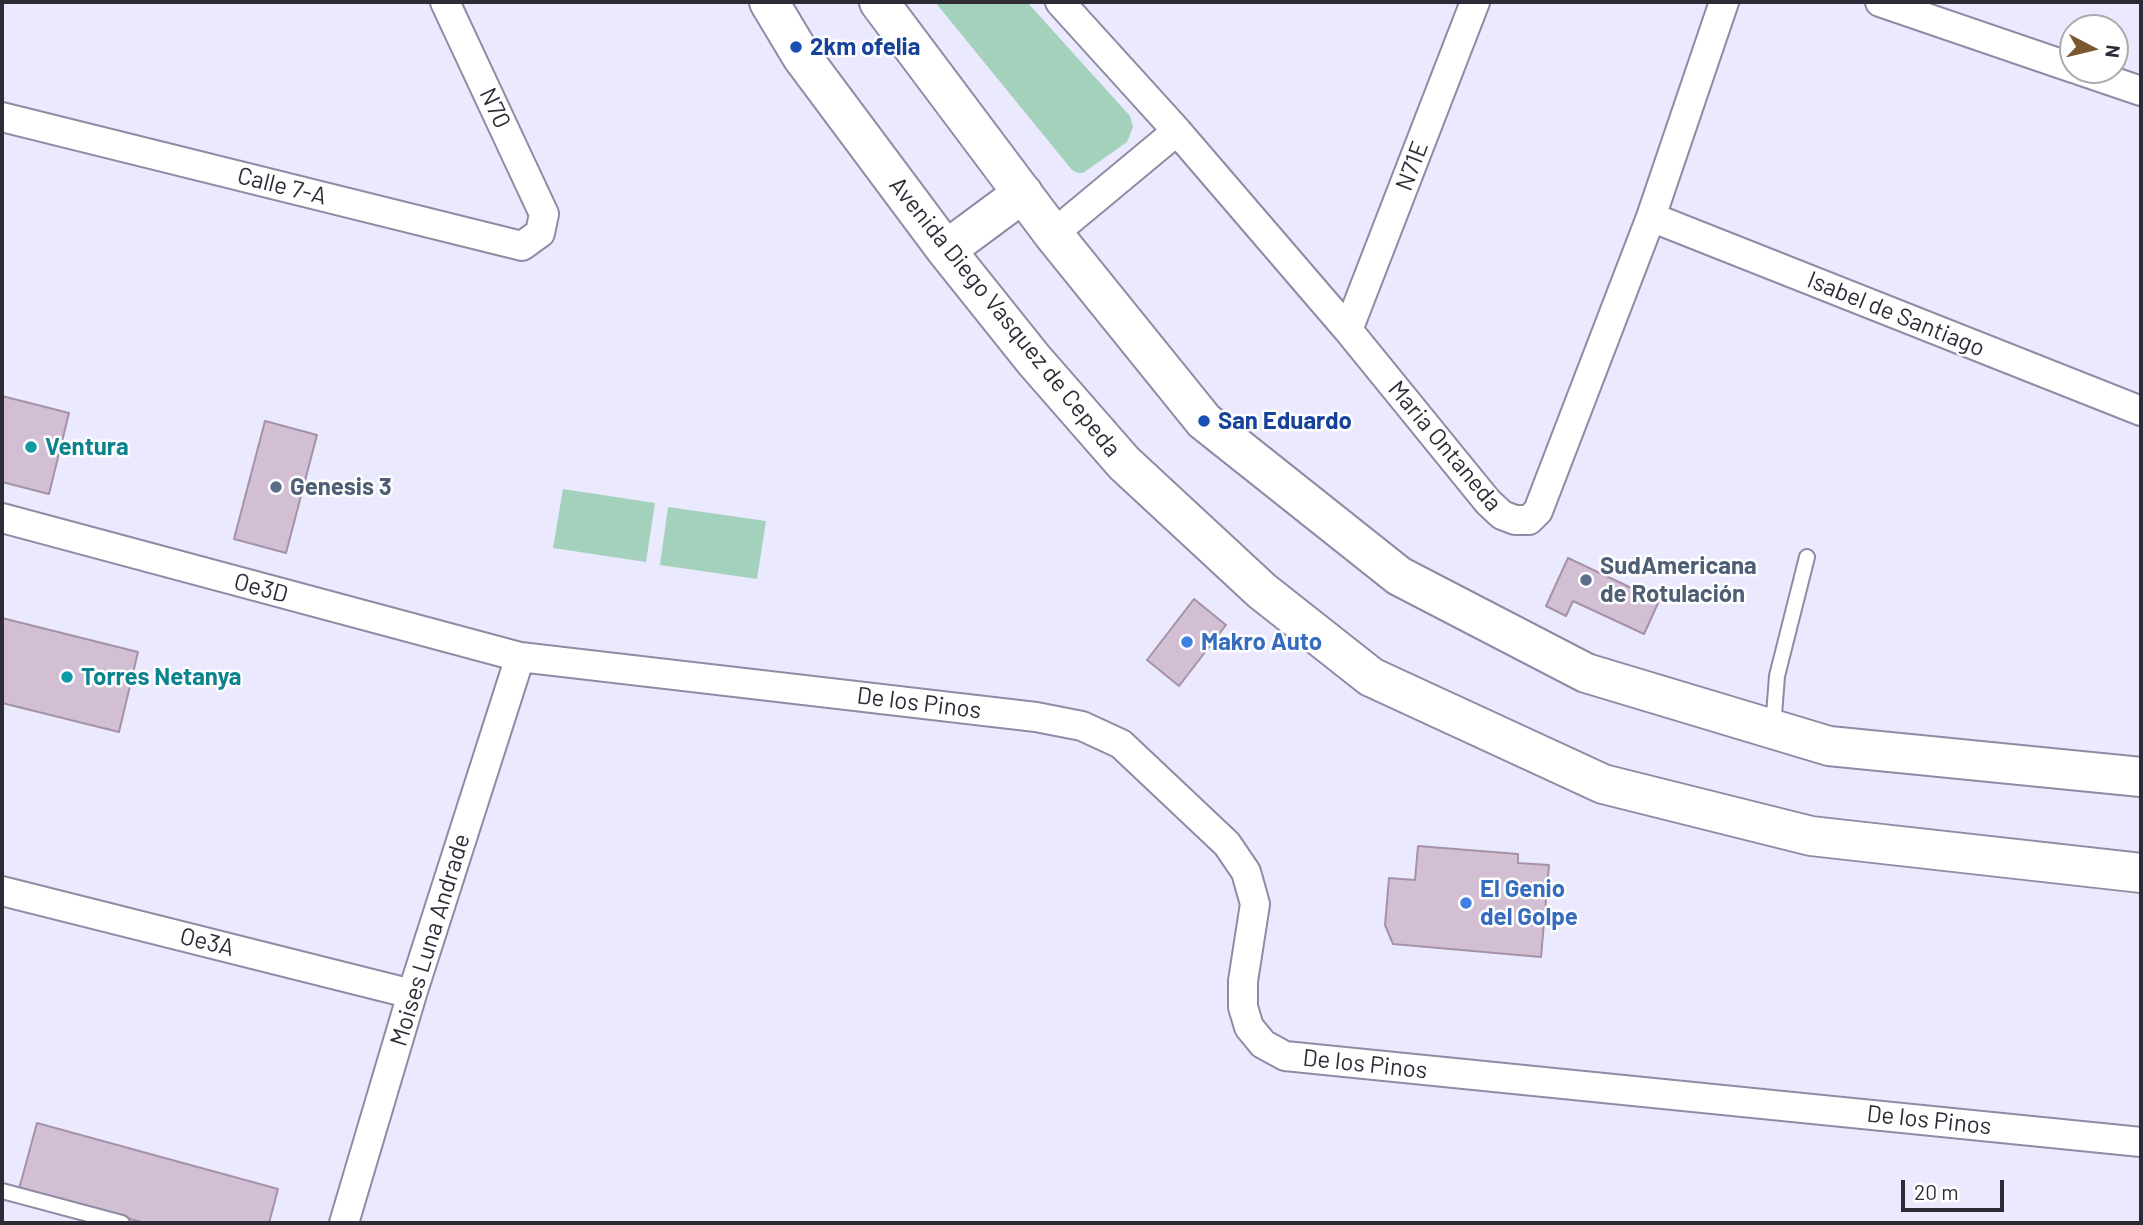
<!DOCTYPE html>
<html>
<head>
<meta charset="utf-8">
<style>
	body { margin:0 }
	#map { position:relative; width:2143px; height:1225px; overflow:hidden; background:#ebe9fe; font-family:Barlow,sans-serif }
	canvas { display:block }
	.frame { position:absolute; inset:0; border:4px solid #2d2b35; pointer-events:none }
	.north { position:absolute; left:2059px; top:14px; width:70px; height:70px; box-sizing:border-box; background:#fff; border:2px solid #abaaae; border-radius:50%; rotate:97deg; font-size:19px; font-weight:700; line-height:28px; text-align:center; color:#2d2b35 }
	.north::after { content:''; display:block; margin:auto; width:24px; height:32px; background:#7b5930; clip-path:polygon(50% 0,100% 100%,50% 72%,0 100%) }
	.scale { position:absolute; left:1901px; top:1180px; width:103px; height:32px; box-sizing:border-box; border:4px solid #2d2b35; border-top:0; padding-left:9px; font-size:21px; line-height:24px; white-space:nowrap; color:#2d2b35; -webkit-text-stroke:5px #fff; paint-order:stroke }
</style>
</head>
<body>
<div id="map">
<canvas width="2143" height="1225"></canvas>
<div class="frame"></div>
<div class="north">N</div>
<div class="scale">20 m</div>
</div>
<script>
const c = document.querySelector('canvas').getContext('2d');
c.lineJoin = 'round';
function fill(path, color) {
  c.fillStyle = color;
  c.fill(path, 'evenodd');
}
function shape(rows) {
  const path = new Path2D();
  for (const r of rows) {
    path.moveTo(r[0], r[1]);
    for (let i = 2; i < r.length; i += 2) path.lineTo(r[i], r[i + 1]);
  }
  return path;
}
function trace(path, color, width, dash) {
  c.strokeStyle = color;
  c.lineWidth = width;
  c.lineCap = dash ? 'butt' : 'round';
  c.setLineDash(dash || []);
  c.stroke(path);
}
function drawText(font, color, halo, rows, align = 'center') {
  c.font = font + ' Barlow,sans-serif';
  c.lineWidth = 5;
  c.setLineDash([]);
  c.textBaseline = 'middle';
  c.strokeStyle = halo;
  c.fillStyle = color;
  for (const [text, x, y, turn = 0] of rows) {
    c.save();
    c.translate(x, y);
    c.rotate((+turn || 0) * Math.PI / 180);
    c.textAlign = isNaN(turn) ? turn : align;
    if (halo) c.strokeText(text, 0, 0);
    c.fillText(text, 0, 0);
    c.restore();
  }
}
fill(shape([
	[935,2,1027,2,1130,116,1133,127,1127,142,1083,173,1078,173,1072,170],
	[563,489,655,503,646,562,553,548],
	[668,507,766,521,757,579,660,565]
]), '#a3d1bc');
const building = shape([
	[2,396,69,413,49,494,2,482,2,396],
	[265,421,317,435,286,553,234,539,265,421],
	[1568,558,1659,601,1644,634,1573,601,1566,616,1546,606,1568,558],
	[1194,599,1226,625,1179,686,1147,660,1194,599],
	[2,618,138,652,119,732,2,703,2,618],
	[1418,846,1518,854,1518,863,1549,865,1541,957,1393,944,1385,925,1389,878,1415,880,1418,846],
	[37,1123,278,1189,269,1223,145,1223,19,1189,37,1123]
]);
fill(building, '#d3bfd4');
trace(building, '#a592a6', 2);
const lane = shape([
	[1773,728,1777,676,1807,557],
	[2,1191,122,1223]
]);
const street = shape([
	[1060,2,1177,131,1348,330,1488,502,1502,515,1515,520,1529,520,1538,511,1651,217,1724,2],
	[1880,2,2073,68],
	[2079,70,2141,91],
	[2,117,522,246,540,233,544,214,445,2],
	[1651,217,2141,411],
	[1053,234,1177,131],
	[1348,330,1475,2],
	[2,518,520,657,1036,717,1082,726,1121,744,1227,844,1246,872,1255,904,1243,981,1243,1007,1249,1027,1263,1044,1285,1056,2141,1142],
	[2,891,412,994],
	[344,1223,412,994,520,657]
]);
const primary = shape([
	[769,2,802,57,946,250,1034,360,1124,463,1262,591,1371,677,1603,784,1811,836,2141,873],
	[879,2,1053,234,1204,421,1399,576,1586,673,1829,746,2141,777],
	[946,250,1023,193]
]);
trace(lane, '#8e8ba4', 18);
trace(street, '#8e8ba4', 32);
trace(primary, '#8e8ba4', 42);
trace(lane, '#fff', 14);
trace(street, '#fff', 28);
trace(primary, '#fff', 38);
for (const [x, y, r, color] of [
	[796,47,7,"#1a4fb4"],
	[1204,421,7,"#1a4fb4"],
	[31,447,7,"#0f9aa8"],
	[276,487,7,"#5c6f8a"],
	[1586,580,7,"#5c6f8a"],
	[1187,642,7,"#3f7fe0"],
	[67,677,7,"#0f9aa8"],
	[1466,903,7,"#3f7fe0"]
]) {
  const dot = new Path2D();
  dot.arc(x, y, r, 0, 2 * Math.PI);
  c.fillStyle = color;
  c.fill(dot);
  trace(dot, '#fff', 2.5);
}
drawText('bold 24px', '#164399', '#fff', [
	["2km ofelia",810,47],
	["San Eduardo",1218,421]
], 'left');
drawText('24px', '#2d2b35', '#fff', [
	["N70",495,108,65],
	["N71E",1412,166,-69],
	["Calle 7-A",282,186,14],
	["Isabel de Santiago",1896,314,22],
	["Avenida Diego Vasquez de Cepeda",1005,317,51],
	["Maria Ontaneda",1445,446,50],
	["Oe3D",261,588,15],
	["De los Pinos",919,703,7],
	["Moises Luna Andrade",430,940,-73],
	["Oe3A",207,942,14],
	["De los Pinos",1365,1064,6],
	["De los Pinos",1929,1120,6]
]);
drawText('bold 24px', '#0d838f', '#fff', [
	["Ventura",45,447],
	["Torres Netanya",81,677]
], 'left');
drawText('bold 24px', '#4e5e75', '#fff', [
	["Genesis 3",290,487],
	["SudAmericana",1600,566],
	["de Rotulación",1600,594]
], 'left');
drawText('bold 24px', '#366cbe', '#fff', [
	["Makro Auto",1201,642],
	["El Genio",1480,889],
	["del Golpe",1480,917]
], 'left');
</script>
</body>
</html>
